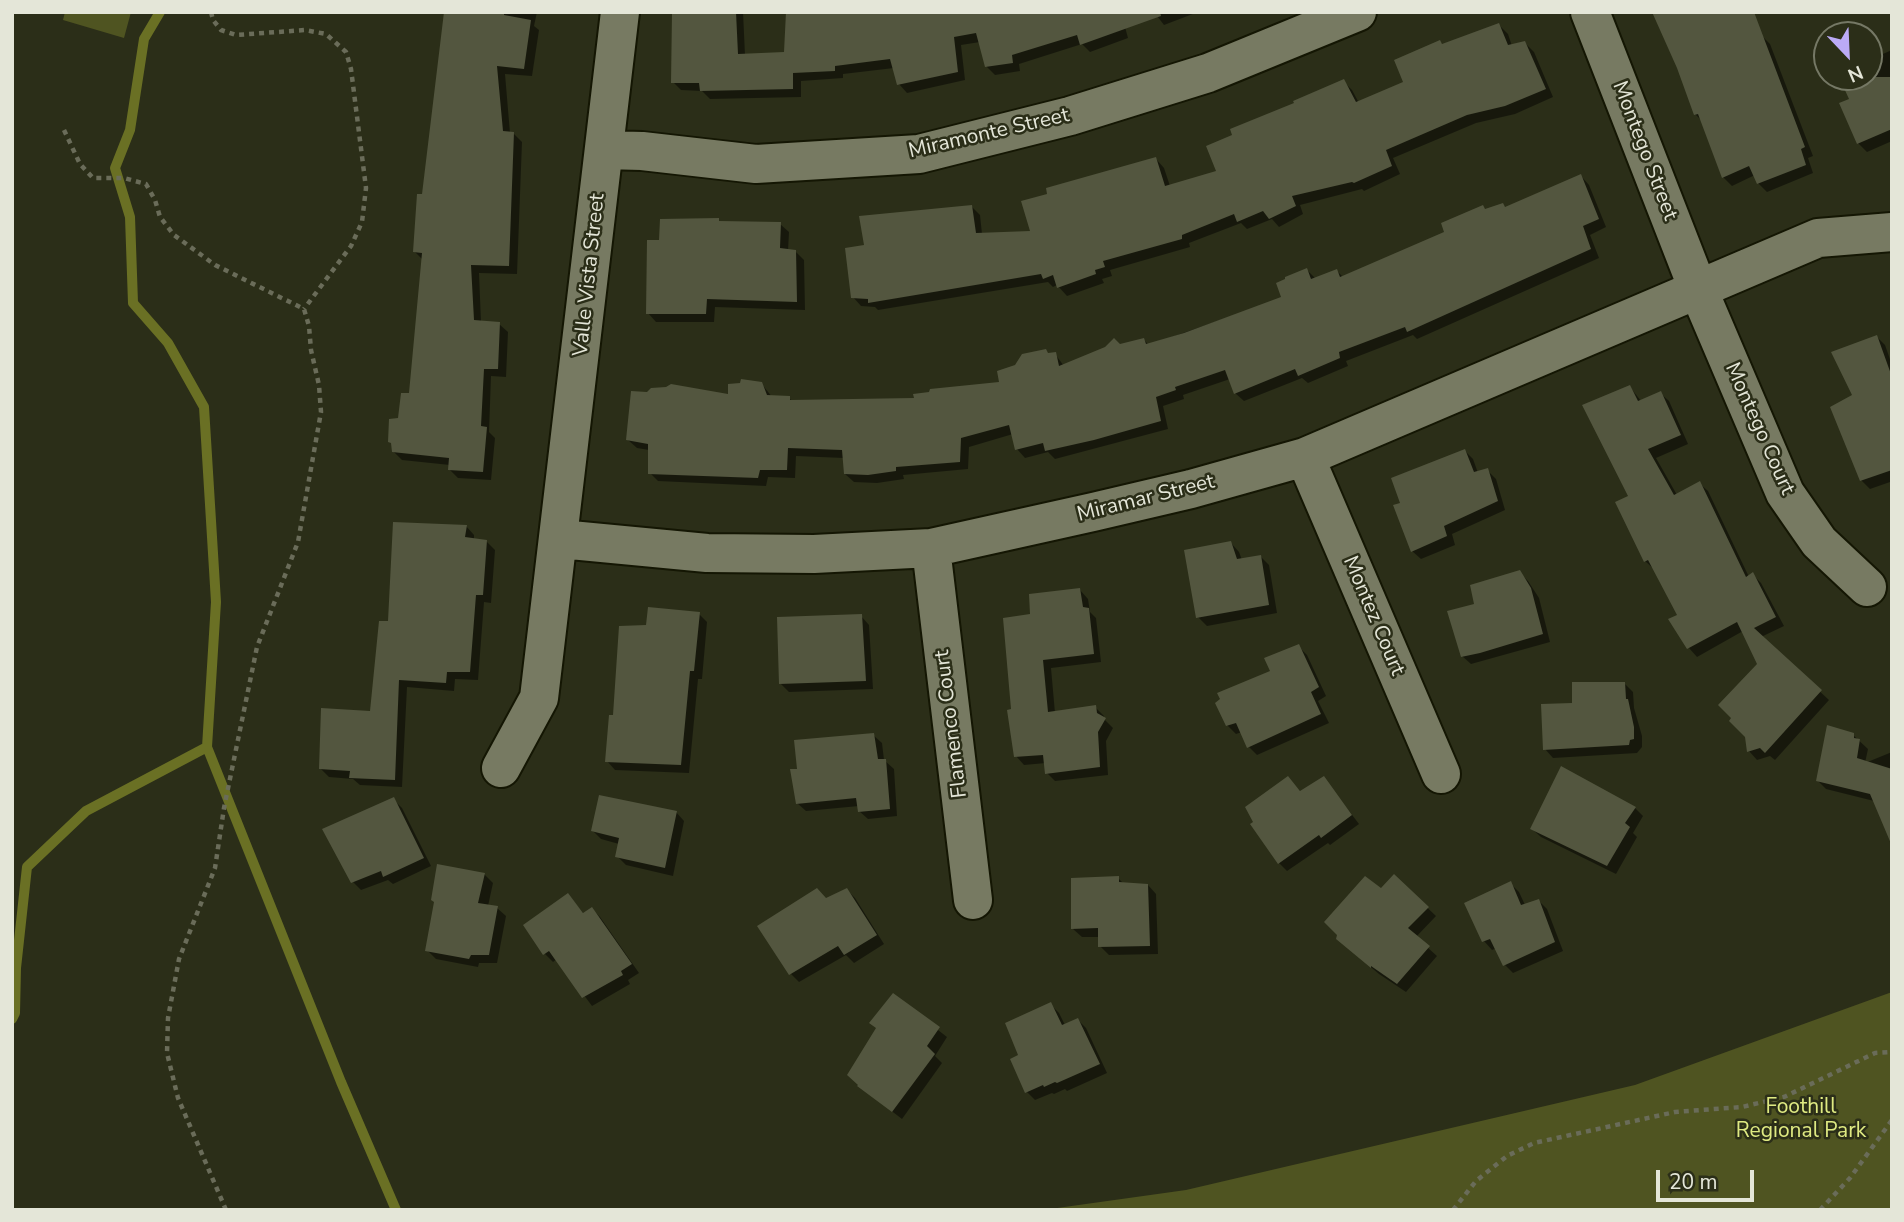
<!DOCTYPE html>
<html>
<head>
<meta charset="utf-8">
<style>
	body { margin:0 }
	#map { position:relative; width:1904px; height:1222px; overflow:hidden; background:#2b2e18; font-family:"Nunito Sans",sans-serif }
	canvas { display:block }
	.frame { position:absolute; inset:0; border:14px solid #e4e6d8; pointer-events:none }
	.north { position:absolute; left:1813px; top:21px; width:70px; height:70px; box-sizing:border-box; background:#2b2e18; border:2px solid #757865; border-radius:50%; rotate:157deg; font-size:19px; font-weight:700; line-height:28px; text-align:center; color:#e4e6d8 }
	.north::after { content:''; display:block; margin:auto; width:24px; height:32px; background:#bbaaf6; clip-path:polygon(50% 0,100% 100%,50% 72%,0 100%) }
	.scale { position:absolute; left:1656px; top:1170px; width:98px; height:32px; box-sizing:border-box; border:4px solid #e4e6d8; border-top:0; padding-left:9px; font-size:21px; line-height:24px; white-space:nowrap; color:#e4e6d8; -webkit-text-stroke:5px #2b2e18; paint-order:stroke }
</style>
</head>
<body>
<div id="map">
<canvas width="1904" height="1222"></canvas>
<div class="frame"></div>
<div class="north">N</div>
<div class="scale">20 m</div>
</div>
<script>
const c = document.querySelector('canvas').getContext('2d');
c.lineJoin = 'round';
function fill(path, color) {
  c.fillStyle = color;
  c.fill(path, 'evenodd');
}
function shape(rows) {
  const path = new Path2D();
  for (const r of rows) {
    path.moveTo(r[0], r[1]);
    for (let i = 2; i < r.length; i += 2) path.lineTo(r[i], r[i + 1]);
  }
  return path;
}
function trace(path, color, width, dash) {
  c.strokeStyle = color;
  c.lineWidth = width;
  c.lineCap = dash ? 'butt' : 'round';
  c.setLineDash(dash || []);
  c.stroke(path);
}
function drawText(font, color, halo, rows, align = 'center') {
  c.font = font + ' "Nunito Sans",sans-serif';
  c.lineWidth = 5;
  c.setLineDash([]);
  c.textBaseline = 'middle';
  c.strokeStyle = halo;
  c.fillStyle = color;
  for (const [text, x, y, turn = 0] of rows) {
    c.save();
    c.translate(x, y);
    c.rotate((+turn || 0) * Math.PI / 180);
    c.textAlign = isNaN(turn) ? turn : align;
    if (halo) c.strokeText(text, 0, 0);
    c.fillText(text, 0, 0);
    c.restore();
  }
}
fill(shape([
	[65,12,131,12,124,38,63,20],
	[1892,992,1892,1210,1043,1210,1186,1190,1635,1085]
]), '#4f5421');
fill(shape([
	[446,12,537,12,534,26,539,30,532,76,505,74,510,133,514,134,522,142,517,274,479,273,481,322,499,324,508,332,506,377,491,376,489,432,495,438,491,480,458,478,449,469,450,465,402,460,393,451,400,420,410,395,423,260,415,252],
	[674,12,743,12,745,55,786,53,1121,12,1128,38,1090,52,1082,44,1019,64,1020,71,995,75,987,67,980,42,961,45,965,80,907,93,899,84,894,68,843,74,843,78,801,81,801,97,710,99,702,91,681,90,673,82],
	[1154,12,1198,12,1164,25],
	[1499,25,1508,34,1512,46,1525,43,1534,52,1553,97,1515,114,1476,123,1393,158,1400,174,1364,191,1362,189,1300,205,1303,214,1279,227,1272,219,1247,229,1241,223,1189,243,1190,247,1110,270,1112,276,1102,279,1104,283,1067,296,1057,285,1053,287,1048,282,878,310,875,307,861,306,853,297,866,247,972,207,980,215,982,234,1032,233,1156,159,1164,168,1170,186,1218,172,1343,81,1352,90,1359,103,1405,83,1440,42,1444,46],
	[1763,37,1770,44,1813,156,1808,158,1813,173,1767,192,1758,183,1755,175,1732,186,1723,177,1703,122,1695,114],
	[1892,50,1892,141,1867,152,1858,143,1852,100,1841,77,1869,77,1869,60],
	[1581,176,1589,185,1606,227,1590,235,1599,258,1417,339,1413,335,1346,361,1348,366,1308,383,1302,378,1244,401,1235,393,1230,379,1183,395,1184,399,1163,406,1168,429,1055,459,1048,452,1025,458,1017,449,1013,434,969,447,968,469,903,475,904,479,877,483,854,482,845,474,844,458,796,456,795,478,768,477,766,486,658,481,650,473,649,450,637,448,628,440,761,383,772,397,789,398,793,402,916,399,1001,384,1049,354,1055,354,1064,366,1120,345,1144,340,1149,345,1283,298,1307,270,1316,279,1337,271,1344,278,1446,233,1486,210,1506,208],
	[718,220,720,222,780,224,789,232,788,251,795,251,804,260,805,310,715,307,714,322,656,322,648,313,661,241],
	[1877,337,1885,345,1892,365,1892,484,1890,482,1870,489,1861,480,1854,395],
	[1630,387,1641,401,1660,393,1669,401,1688,444,1656,458,1677,495,1699,483,1708,491,1749,577,1753,575,1761,583,1784,626,1761,637,1829,700,1775,760,1770,756,1757,760,1749,751,1760,664,1743,631,1697,657,1689,648,1679,616,1654,569,1645,561,1630,497],
	[1465,451,1473,459,1478,473,1487,470,1496,479,1505,510,1452,534,1455,545,1421,559,1412,551],
	[466,526,474,535,474,540,486,541,495,550,491,603,484,602,478,680,455,679,454,691,407,687,402,787,360,785,353,779,329,777,320,768,372,713,389,623],
	[1231,543,1239,552,1242,560,1261,557,1269,565,1277,613,1207,626,1198,617],
	[1519,572,1528,581,1539,598,1550,642,1471,664,1462,656,1477,606],
	[1080,590,1088,599,1090,612,1096,618,1101,662,1051,668,1055,713,1095,707,1104,716,1104,719,1113,728,1106,741,1108,775,1055,781,1047,773,1046,763,1024,765,1016,756,1013,711,1032,616],
	[699,614,707,622,702,679,698,679,689,773,615,770,607,761,615,717,647,627],
	[861,616,869,625,873,689,789,692,780,683],
	[1298,646,1307,655,1326,696,1318,701,1329,723,1257,755,1249,747,1242,732,1236,734,1227,725,1272,672],
	[1624,683,1633,692,1634,708,1642,736,1642,747,1637,753,1553,758,1545,749,1573,705],
	[873,735,882,743,884,760,894,769,897,816,868,819,859,811,859,806,806,811,797,803],
	[1853,735,1868,749,1865,763,1892,752,1892,829,1874,801,1826,789,1818,781],
	[1288,778,1301,792,1324,778,1359,824,1330,845,1328,843,1287,871,1279,863],
	[393,799,402,808,431,866,393,884,388,880,361,890,353,882],
	[1635,808,1643,816,1633,833,1637,837,1616,874,1541,837,1532,829],
	[676,812,684,821,673,876,626,865,617,856,619,844,601,839,593,831],
	[484,874,493,883,488,906,497,908,506,916,497,963,479,963,478,967,436,959,427,950,436,902],
	[1394,876,1436,916,1416,937,1437,956,1406,992,1379,974,1347,947,1381,890],
	[1118,878,1124,884,1148,885,1156,894,1158,954,1109,955,1100,946,1100,937,1082,937,1073,929],
	[1510,883,1519,892,1525,905,1539,901,1547,909,1563,951,1513,973,1505,965,1497,948,1492,950,1484,941],
	[847,890,855,898,884,944,854,963,846,955,799,982,791,974,827,900],
	[568,895,584,914,592,909,600,917,639,973,628,980,630,984,592,1006,557,959,553,962,545,954],
	[893,995,947,1037,935,1056,942,1063,902,1119,859,1086,877,1029],
	[1051,1005,1059,1013,1065,1025,1078,1020,1086,1028,1107,1073,1067,1091,1065,1089,1054,1094,1052,1093,1035,1100,1027,1092,1020,1056]
]), '#0007');
trace(shape([
	[160,12,144,39,130,130,115,168,130,217,133,303,168,343,204,407,216,602,207,747,341,1082,396,1210],
	[12,1019,15,1013,16,968,27,867,86,811,207,747]
]), '#6a7024', 10);
fill(shape([
	[444,12,504,12,504,15,531,20,524,69,497,66,503,131,514,132,509,266,471,265,474,320,500,322,498,369,484,369,481,426,487,427,483,472,448,470,449,458,392,452,391,443,388,442,389,419,398,418,401,393,409,393,422,253,413,252,417,194,422,194],
	[672,12,736,12,738,54,784,52,786,12,1160,12,1161,16,1080,45,1077,35,1012,55,1013,63,985,67,976,33,954,37,958,72,897,85,890,59,835,66,835,71,793,73,793,89,700,91,699,83,671,83],
	[1652,12,1754,12,1805,147,1801,149,1806,165,1757,184,1749,166,1722,178,1698,114,1694,115,1677,68],
	[1499,23,1508,45,1525,41,1546,89,1505,106,1467,115,1386,150,1392,166,1354,183,1352,182,1292,196,1296,206,1269,219,1263,211,1237,222,1234,214,1182,235,1182,239,1103,261,1105,267,1095,270,1096,274,1057,288,1053,275,1043,279,1041,274,868,303,868,299,851,298,845,248,864,245,859,216,972,205,976,233,1030,231,1021,201,1047,194,1046,188,1156,157,1165,186,1216,171,1206,146,1232,135,1230,129,1294,103,1293,101,1344,79,1356,102,1403,82,1394,60,1440,40,1442,44],
	[1839,77,1892,77,1892,129,1857,144,1839,103,1849,99],
	[1581,174,1599,219,1583,226,1591,249,1407,332,1405,327,1339,352,1340,358,1298,376,1295,369,1234,394,1225,370,1175,387,1176,390,1156,397,1161,421,1094,440,1045,451,1043,443,1015,450,1009,425,961,438,960,462,896,467,896,471,868,475,844,474,842,450,788,448,787,470,760,470,758,478,648,474,648,444,626,440,631,391,647,392,651,388,666,387,671,384,728,394,728,384,740,383,741,379,762,382,767,395,790,396,790,400,914,398,913,394,929,392,930,389,999,382,997,371,1015,365,1022,354,1046,349,1048,353,1056,352,1059,366,1105,347,1114,338,1120,344,1144,338,1146,344,1184,333,1281,297,1276,283,1285,279,1285,277,1307,268,1311,279,1337,269,1340,277,1444,232,1441,223,1483,205,1485,209,1503,203,1505,207],
	[719,218,719,221,781,222,780,248,796,250,797,302,707,299,706,314,646,314,647,240,659,240,660,219],
	[1877,335,1892,377,1892,470,1860,481,1830,407,1852,395,1831,352],
	[1630,385,1638,401,1661,391,1681,435,1648,449,1674,495,1700,481,1746,577,1753,572,1776,617,1754,628,1822,690,1765,753,1760,748,1747,752,1745,737,1729,721,1731,718,1718,705,1757,664,1737,622,1687,649,1668,619,1677,615,1648,560,1644,562,1615,502,1628,496,1582,405],
	[1465,449,1474,472,1488,468,1498,501,1444,526,1447,536,1411,552,1393,505,1400,503,1391,478],
	[393,522,467,525,465,537,487,540,483,595,476,595,470,672,447,672,446,683,399,680,395,780,349,778,350,771,319,769,321,708,370,711,379,621,388,621],
	[1231,541,1237,559,1261,555,1269,605,1196,618,1184,550],
	[1520,570,1531,588,1543,634,1480,653,1461,657,1447,611,1474,604,1470,585],
	[1080,588,1083,607,1089,608,1094,654,1043,660,1048,712,1096,705,1097,713,1106,718,1098,732,1100,767,1045,774,1043,755,1014,757,1007,710,1011,709,1003,618,1030,614,1029,594],
	[648,607,700,612,694,671,690,671,681,765,605,762,609,715,613,715,619,626,646,625],
	[862,614,866,681,779,684,777,617],
	[1299,644,1319,687,1311,692,1321,714,1247,748,1236,723,1226,726,1215,703,1220,699,1217,693,1270,671,1264,658],
	[1572,682,1625,682,1626,699,1628,699,1634,727,1634,739,1630,740,1629,745,1543,750,1541,704,1572,703],
	[1827,725,1854,733,1854,738,1860,739,1857,758,1892,769,1892,846,1870,794,1816,781],
	[874,733,878,759,886,759,890,809,858,812,856,798,796,804,790,769,797,769,794,740],
	[1561,766,1636,807,1625,823,1630,827,1607,866,1530,829],
	[1288,776,1300,791,1324,776,1352,815,1321,838,1319,835,1278,864,1250,824,1253,822,1245,807],
	[599,795,677,811,665,868,615,857,619,838,591,831],
	[394,797,424,858,383,877,381,871,351,883,322,829],
	[437,864,485,873,478,903,498,906,489,955,471,955,469,959,425,951,434,902,431,900],
	[1394,874,1429,907,1408,928,1430,946,1397,984,1371,966,1371,968,1336,939,1337,935,1324,922,1365,876,1381,888],
	[1119,876,1119,882,1148,884,1150,946,1098,947,1098,928,1071,929,1071,878],
	[1511,881,1521,905,1539,899,1555,942,1503,966,1490,939,1482,942,1464,903],
	[817,888,826,898,847,888,877,935,844,955,838,946,789,975,757,926],
	[568,893,583,913,592,907,632,964,621,971,623,975,582,998,549,951,543,955,523,925],
	[893,993,940,1027,927,1046,935,1054,892,1112,857,1086,858,1085,847,1075,876,1028,869,1023],
	[1051,1002,1062,1025,1078,1018,1100,1064,1057,1083,1055,1082,1044,1087,1043,1085,1025,1093,1010,1059,1018,1055,1005,1023]
]), '#53563f');
const minor = shape([
	[1590,12,1698,289,1785,493,1819,542,1867,587],
	[604,150,642,151,756,164,919,154,1070,116,1208,73,1357,12],
	[1305,457,1441,774],
	[560,539,707,553,814,554,931,548,1093,512,1191,489,1305,457,1818,238,1892,232],
	[931,548,973,900],
	[501,768,539,698,620,12]
]);
trace(minor, '#141603', 42);
trace(shape([
	[211,12,213,20,221,30,236,35,305,30,326,34,346,52,351,69,366,188,362,222,351,246,304,309],
	[64,130,80,164,93,178,124,178,146,184,155,200,160,217,174,235,215,265,304,309,309,326,311,350,319,385,321,412,298,542,257,647,224,808,215,868,179,959,168,1018,167,1053,178,1098,226,1210],
	[1453,1210,1476,1181,1507,1156,1534,1143,1675,1112,1742,1107,1784,1097,1875,1053,1892,1052],
	[1820,1210,1850,1178,1892,1120]
]), '#6a6c59', 4.5, [5, 5]);
trace(minor, '#777a62', 38);
drawText('21px', '#e4e6d8', '#2b2e18', [
	["Miramonte Street",989,134,-13],
	["Montego Street",1644,151,69],
	["Valle Vista Street",590,275,-84],
	["Montego Court",1759,429,66],
	["Miramar Street",1146,499,-14],
	["Montez Court",1373,616,67],
	["Flamenco Court",952,724,-97]
]);
drawText('21px', '#dfea82', '#2b2e18', [
	["Foothill",1801,1108],
	["Regional Park",1801,1132]
]);
</script>
</body>
</html>
